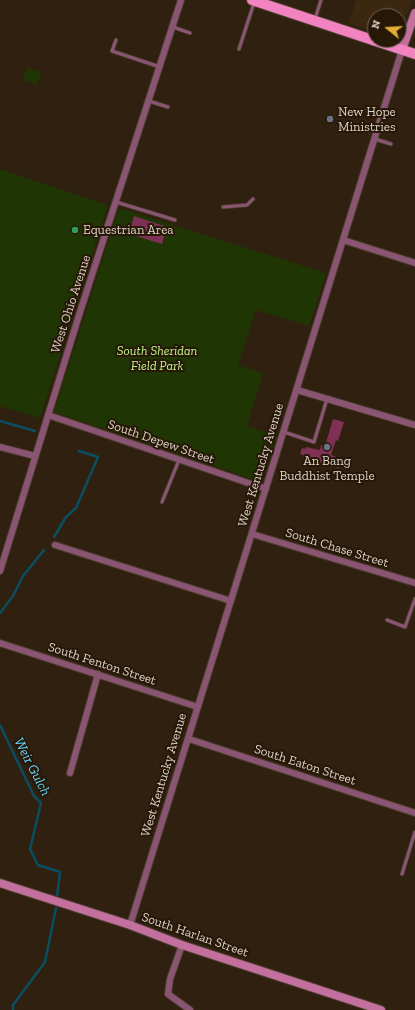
<!DOCTYPE html>
<html>
<head>
<meta charset="utf-8">
<style>
	body { margin:0 }
	#map { position:relative; width:415px; height:1010px; overflow:hidden; background:#302010; font-family:"Zilla Slab",serif }
	canvas { display:block }
	.north { position:absolute; left:367px; top:8px; width:40px; height:40px; box-sizing:border-box; background:#261707; border:1px solid #706255; border-radius:50%; rotate:288deg; font-size:11px; font-weight:700; line-height:16px; text-align:center; color:#ded3c9 }
	.north::after { content:''; display:block; margin:auto; width:14px; height:18px; background:#e2af34; clip-path:polygon(50% 0,100% 100%,50% 72%,0 100%) }
</style>
</head>
<body>
<div id="map">
<canvas width="415" height="1010"></canvas>
<div class="north">N</div>
</div>
<script>
const c = document.querySelector('canvas').getContext('2d');
c.lineJoin = 'round';
function fill(path, color) {
  c.fillStyle = color;
  c.fill(path, 'evenodd');
}
function shape(rows) {
  const path = new Path2D();
  for (const r of rows) {
    path.moveTo(r[0], r[1]);
    for (let i = 2; i < r.length; i += 2) path.lineTo(r[i], r[i + 1]);
  }
  return path;
}
function trace(path, color, width, dash) {
  c.strokeStyle = color;
  c.lineWidth = width;
  c.lineCap = dash ? 'butt' : 'round';
  c.setLineDash(dash || []);
  c.stroke(path);
}
function drawText(font, color, halo, rows, align = 'center') {
  c.font = font + ' "Zilla Slab",serif';
  c.lineWidth = 4;
  c.setLineDash([]);
  c.textBaseline = 'middle';
  c.strokeStyle = halo;
  c.fillStyle = color;
  for (const [text, x, y, turn = 0] of rows) {
    c.save();
    c.translate(x, y);
    c.rotate((+turn || 0) * Math.PI / 180);
    c.textAlign = isNaN(turn) ? turn : align;
    if (halo) c.strokeText(text, 0, 0);
    c.fillText(text, 0, 0);
    c.restore();
  }
}
fill(shape([
	[356,0,412,0,399,38,399,16,375,16,375,32,349,23]
]), '#3c2711');
fill(shape([
	[27,68,41,72,37,84,23,80],
	[0,169,108,205,40,418,0,406],
	[119,208,326,273,309,326,256,310,238,365,263,373,247,426,277,436,261,482,54,412]
]), '#203504');
trace(shape([
	[0,421,35,431],
	[54,537,66,517,76,508,98,457,79,451],
	[0,613,13,596,23,576,44,550],
	[0,725,34,796,41,803,30,849,38,865,60,872,57,897],
	[13,1010,13,1005,45,962,56,908]
]), '#0a4e62', 2.5);
fill(shape([
	[134,216,167,227,162,244,129,234],
	[333,419,344,422,338,441,336,440,331,455,342,459,339,468,303,457,303,455,300,454,302,448,305,449,306,447,320,450,321,445,325,446]
]), '#7f3055');
const lane = shape([
	[315,19,321,0],
	[173,27,190,33],
	[116,40,112,51,160,67],
	[239,49,254,3],
	[149,101,168,107],
	[367,109,382,114],
	[375,139,391,144],
	[116,202,175,220],
	[223,207,247,205,253,199],
	[284,432,314,442,327,399],
	[162,502,179,460],
	[387,620,405,627,415,599],
	[402,874,415,832]
]);
const street = shape([
	[343,240,415,263],
	[297,390,415,425],
	[48,415,266,489],
	[0,447,35,456],
	[252,534,415,583],
	[55,545,231,601],
	[0,571,80,312,181,0],
	[0,643,198,707],
	[189,739,415,813],
	[70,773,98,674],
	[130,925,402,50],
	[182,945,170,979,168,994,190,1010]
]);
const secondary = shape([
	[402,50,415,13],
	[0,883,130,925,182,945,381,1010]
]);
const primary = shape([
	[252,0,415,54]
]);
trace(lane, '#4c3d2e', 4.5);
trace(street, '#4c3d2e', 8);
trace(secondary, '#4c3d2e', 10);
trace(primary, '#4c3d2e', 12);
trace(lane, '#8a5572', 3);
trace(street, '#8a5572', 6);
trace(secondary, '#c4709e', 8);
trace(primary, '#f184c0', 10);
for (const [x, y, r, color] of [
	[330,119,4,"#6b7280"],
	[75,230,4,"#2e9e5b"],
	[327,447,4,"#6b7280"]
]) {
  const dot = new Path2D();
  dot.arc(x, y, r, 0, 2 * Math.PI);
  c.fillStyle = color;
  c.fill(dot);
  trace(dot, '#261707', 1.5);
}
drawText('13px', '#ded3c9', '#261707', [
	["New Hope",338,112],
	["Ministries",338,127],
	["Equestrian Area",83,230],
	["An Bang",327,461,"center"],
	["Buddhist Temple",327,476,"center"]
], 'left');
drawText('13px', '#ded3c9', '#261707', [
	["West Ohio Avenue",71,304,-72],
	["South Depew Street",161,442,19],
	["West Kentucky Avenue",261,465,-73],
	["South Chase Street",337,548,17],
	["South Fenton Street",102,664,18],
	["South Eaton Street",305,765,18],
	["West Kentucky Avenue",164,775,-73],
	["South Harlan Street",195,935,19]
]);
drawText('italic 13px', '#bff58b', '#261707', [
	["South Sheridan",157,351],
	["Field Park",157,366]
]);
drawText('italic 14px', '#64d7ff', '#261707', [
	["Weir Gulch",32,767,63]
]);
</script>
</body>
</html>
